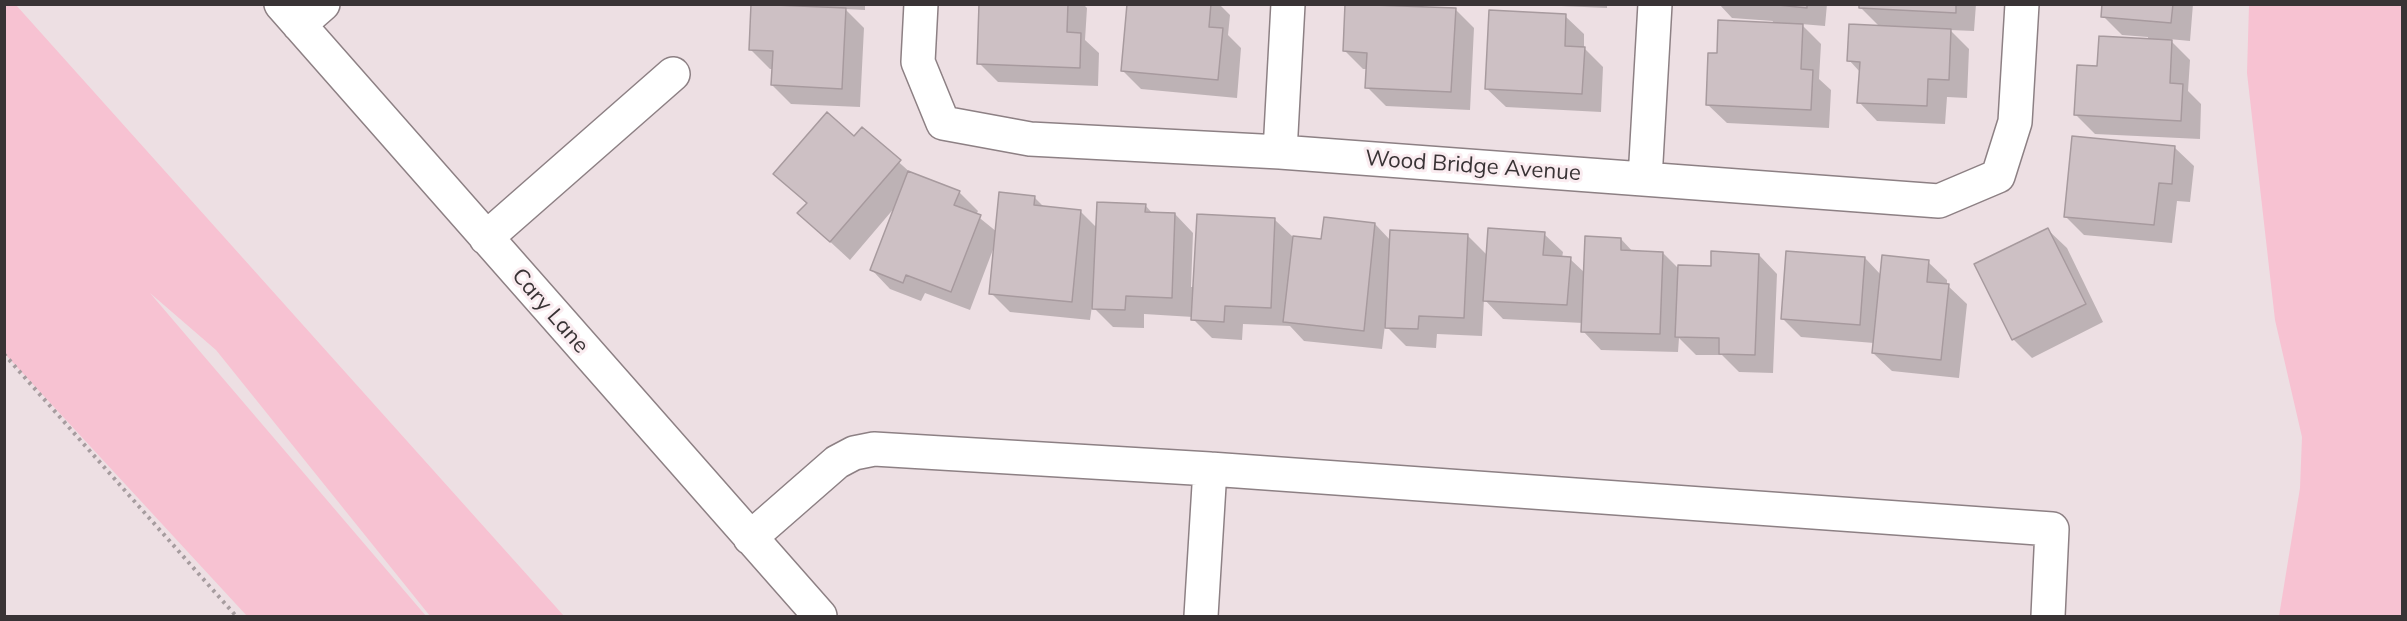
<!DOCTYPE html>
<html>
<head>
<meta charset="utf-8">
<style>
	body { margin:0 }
	#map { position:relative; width:2407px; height:621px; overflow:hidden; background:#eddfe3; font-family:Mulish,sans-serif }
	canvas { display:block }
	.frame { position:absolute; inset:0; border:6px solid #393335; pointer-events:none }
</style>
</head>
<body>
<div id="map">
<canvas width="2407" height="621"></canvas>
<div class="frame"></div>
</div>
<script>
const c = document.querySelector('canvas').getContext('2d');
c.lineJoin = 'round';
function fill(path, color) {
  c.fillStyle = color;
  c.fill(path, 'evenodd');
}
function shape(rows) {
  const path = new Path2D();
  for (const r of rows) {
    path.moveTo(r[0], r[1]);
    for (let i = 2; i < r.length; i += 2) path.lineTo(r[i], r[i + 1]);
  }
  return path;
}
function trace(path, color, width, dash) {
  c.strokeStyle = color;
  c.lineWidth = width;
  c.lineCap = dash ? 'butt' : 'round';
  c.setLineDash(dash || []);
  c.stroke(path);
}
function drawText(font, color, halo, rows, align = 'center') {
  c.font = font + ' Mulish,sans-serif';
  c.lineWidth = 6;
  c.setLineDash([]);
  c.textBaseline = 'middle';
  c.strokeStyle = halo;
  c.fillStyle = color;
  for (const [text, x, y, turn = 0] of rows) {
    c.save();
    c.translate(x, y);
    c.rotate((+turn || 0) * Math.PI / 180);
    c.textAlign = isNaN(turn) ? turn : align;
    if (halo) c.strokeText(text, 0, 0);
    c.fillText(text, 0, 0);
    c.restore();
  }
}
fill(shape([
	[16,5,346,373,564,616,430,616,216,350,150,293,426,616,247,616,5,354,4,5],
	[2249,5,2402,5,2402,616,2279,616,2300,488,2302,437,2275,320,2247,73]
]), '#f7c2d2');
fill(shape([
	[781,4,865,4,865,10,845,9,864,28,860,107,791,104,772,85,773,69,770,69,751,50,783,7],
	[981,4,1083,4,1087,8,1085,40,1099,53,1098,86,998,82,979,63],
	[1128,4,1219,4,1230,15,1228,35,1241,48,1237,98,1141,89,1122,70],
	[1346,4,1455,9,1474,28,1470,110,1386,106,1367,87,1368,69,1363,69,1344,50],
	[1515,4,1607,4,1607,8],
	[1719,4,1827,4,1825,26,1801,24,1821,44,1819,79,1831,90,1829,128,1727,123,1708,105,1718,55,1772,24,1773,21,1732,18],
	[1861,4,1976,4,1974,31,1950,30,1969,49,1967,98,1947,97,1945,124,1877,121,1859,102,1860,72,1849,60,1880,27,1861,8],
	[2104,4,2193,4,2190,41,2169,39,2190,60,2188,91,2201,104,2200,139,2095,134,2076,115,2099,68,2148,40,2148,37,2122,35,2103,16],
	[1565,16,1584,34,1584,48,1603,67,1601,112,1506,107,1487,89],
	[862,129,913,175,959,192,978,211,976,215,997,232,1035,198,1045,208,1080,211,1097,228,1145,205,1153,214,1175,214,1193,233,1191,287,1194,287,1275,220,1293,237,1322,241,1375,224,1391,241,1467,235,1488,256,1544,234,1563,252,1562,258,1570,259,1585,273,1621,239,1633,252,1663,253,1680,270,1712,268,1759,255,1777,274,1773,373,1739,372,1722,355,1696,355,1679,338,1678,352,1601,350,1583,331,1583,323,1503,319,1484,299,1482,336,1437,334,1436,348,1406,346,1385,325,1382,349,1304,341,1290,326,1243,324,1242,340,1212,338,1193,319,1193,317,1144,314,1144,328,1113,327,1092,306,1090,320,1010,312,991,293,994,247,970,310,925,293,921,301,890,289,872,270,896,206,850,260,799,213,807,204,775,174,854,138],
	[2175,148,2194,166,2190,202,2177,201,2172,243,2084,235,2065,216],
	[2048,230,2067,248,2103,322,2032,358,2013,339],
	[1865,258,1881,275,1928,262,1947,280,1947,285,1967,304,1959,378,1892,371,1873,353,1874,343,1801,337,1782,318]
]), '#0003');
const building = shape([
	[751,4,846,8,842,89,771,85,773,51,749,50,751,4],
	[979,4,1068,4,1067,32,1081,33,1080,68,977,64,979,4],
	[1127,4,1211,4,1209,27,1223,28,1218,80,1121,71,1127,4],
	[1345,4,1456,8,1451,92,1365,88,1367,53,1343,51,1345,4],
	[1768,4,1807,4,1807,8,1768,4],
	[1859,4,1956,4,1956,13,1859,8,1859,4],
	[2102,4,2173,4,2171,23,2101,17,2102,4],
	[1489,10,1566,14,1565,46,1585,47,1582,94,1485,89,1489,10],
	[1718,20,1803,24,1801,69,1813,70,1811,110,1706,105,1708,53,1717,53,1718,20],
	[1849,24,1951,29,1949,80,1928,79,1927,106,1857,103,1860,62,1847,61,1849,24],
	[2099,36,2172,40,2170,83,2183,84,2181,121,2074,115,2077,65,2097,66,2099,36],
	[827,112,854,136,862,127,901,160,830,242,797,213,807,203,773,174,827,112],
	[2072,136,2175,146,2172,184,2159,183,2154,225,2064,217,2072,136],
	[908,171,960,191,954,205,981,215,951,292,906,275,903,283,870,270,908,171],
	[999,192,1035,196,1034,205,1081,210,1072,302,989,294,999,192],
	[1097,202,1146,204,1145,212,1175,213,1172,298,1126,296,1125,310,1092,309,1097,202],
	[1197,214,1275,218,1271,308,1225,306,1224,322,1191,320,1197,214],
	[1324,217,1375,223,1364,331,1283,322,1293,236,1321,239,1324,217],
	[1488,228,1545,232,1543,255,1571,257,1567,305,1483,301,1488,228],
	[2048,228,2086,304,2012,340,1974,264,2048,228],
	[1390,230,1468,234,1464,318,1419,316,1418,329,1385,328,1390,230],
	[1585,236,1621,238,1621,250,1663,252,1660,334,1581,332,1585,236],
	[1711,251,1759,254,1755,355,1719,354,1719,338,1675,337,1678,265,1711,266,1711,251],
	[1786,251,1865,257,1860,325,1781,319,1786,251],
	[1882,255,1929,260,1927,282,1949,284,1941,360,1872,353,1882,255]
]);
fill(building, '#cdc0c4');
trace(building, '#a79a9e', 1.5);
const minor = shape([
	[281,4,820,616],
	[921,4,918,62,943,123,1030,139,1280,152,1939,201,1998,176,2015,122,2022,4],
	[299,25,323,4],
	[1280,152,1288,4],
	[1645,179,1655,4],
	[486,238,673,74],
	[750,538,837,462,854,453,874,449,1210,469,2052,529,2048,616],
	[1201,616,1210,469]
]);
trace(minor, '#8d8084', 36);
trace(shape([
	[4,354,236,616]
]), '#a69c9f', 4, [3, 4.5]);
trace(minor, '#fff', 33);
drawText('22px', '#393335', '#faecf0', [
	["Wood Bridge Avenue",1473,166,4],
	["Cary Lane",550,311,49]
]);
</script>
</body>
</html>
